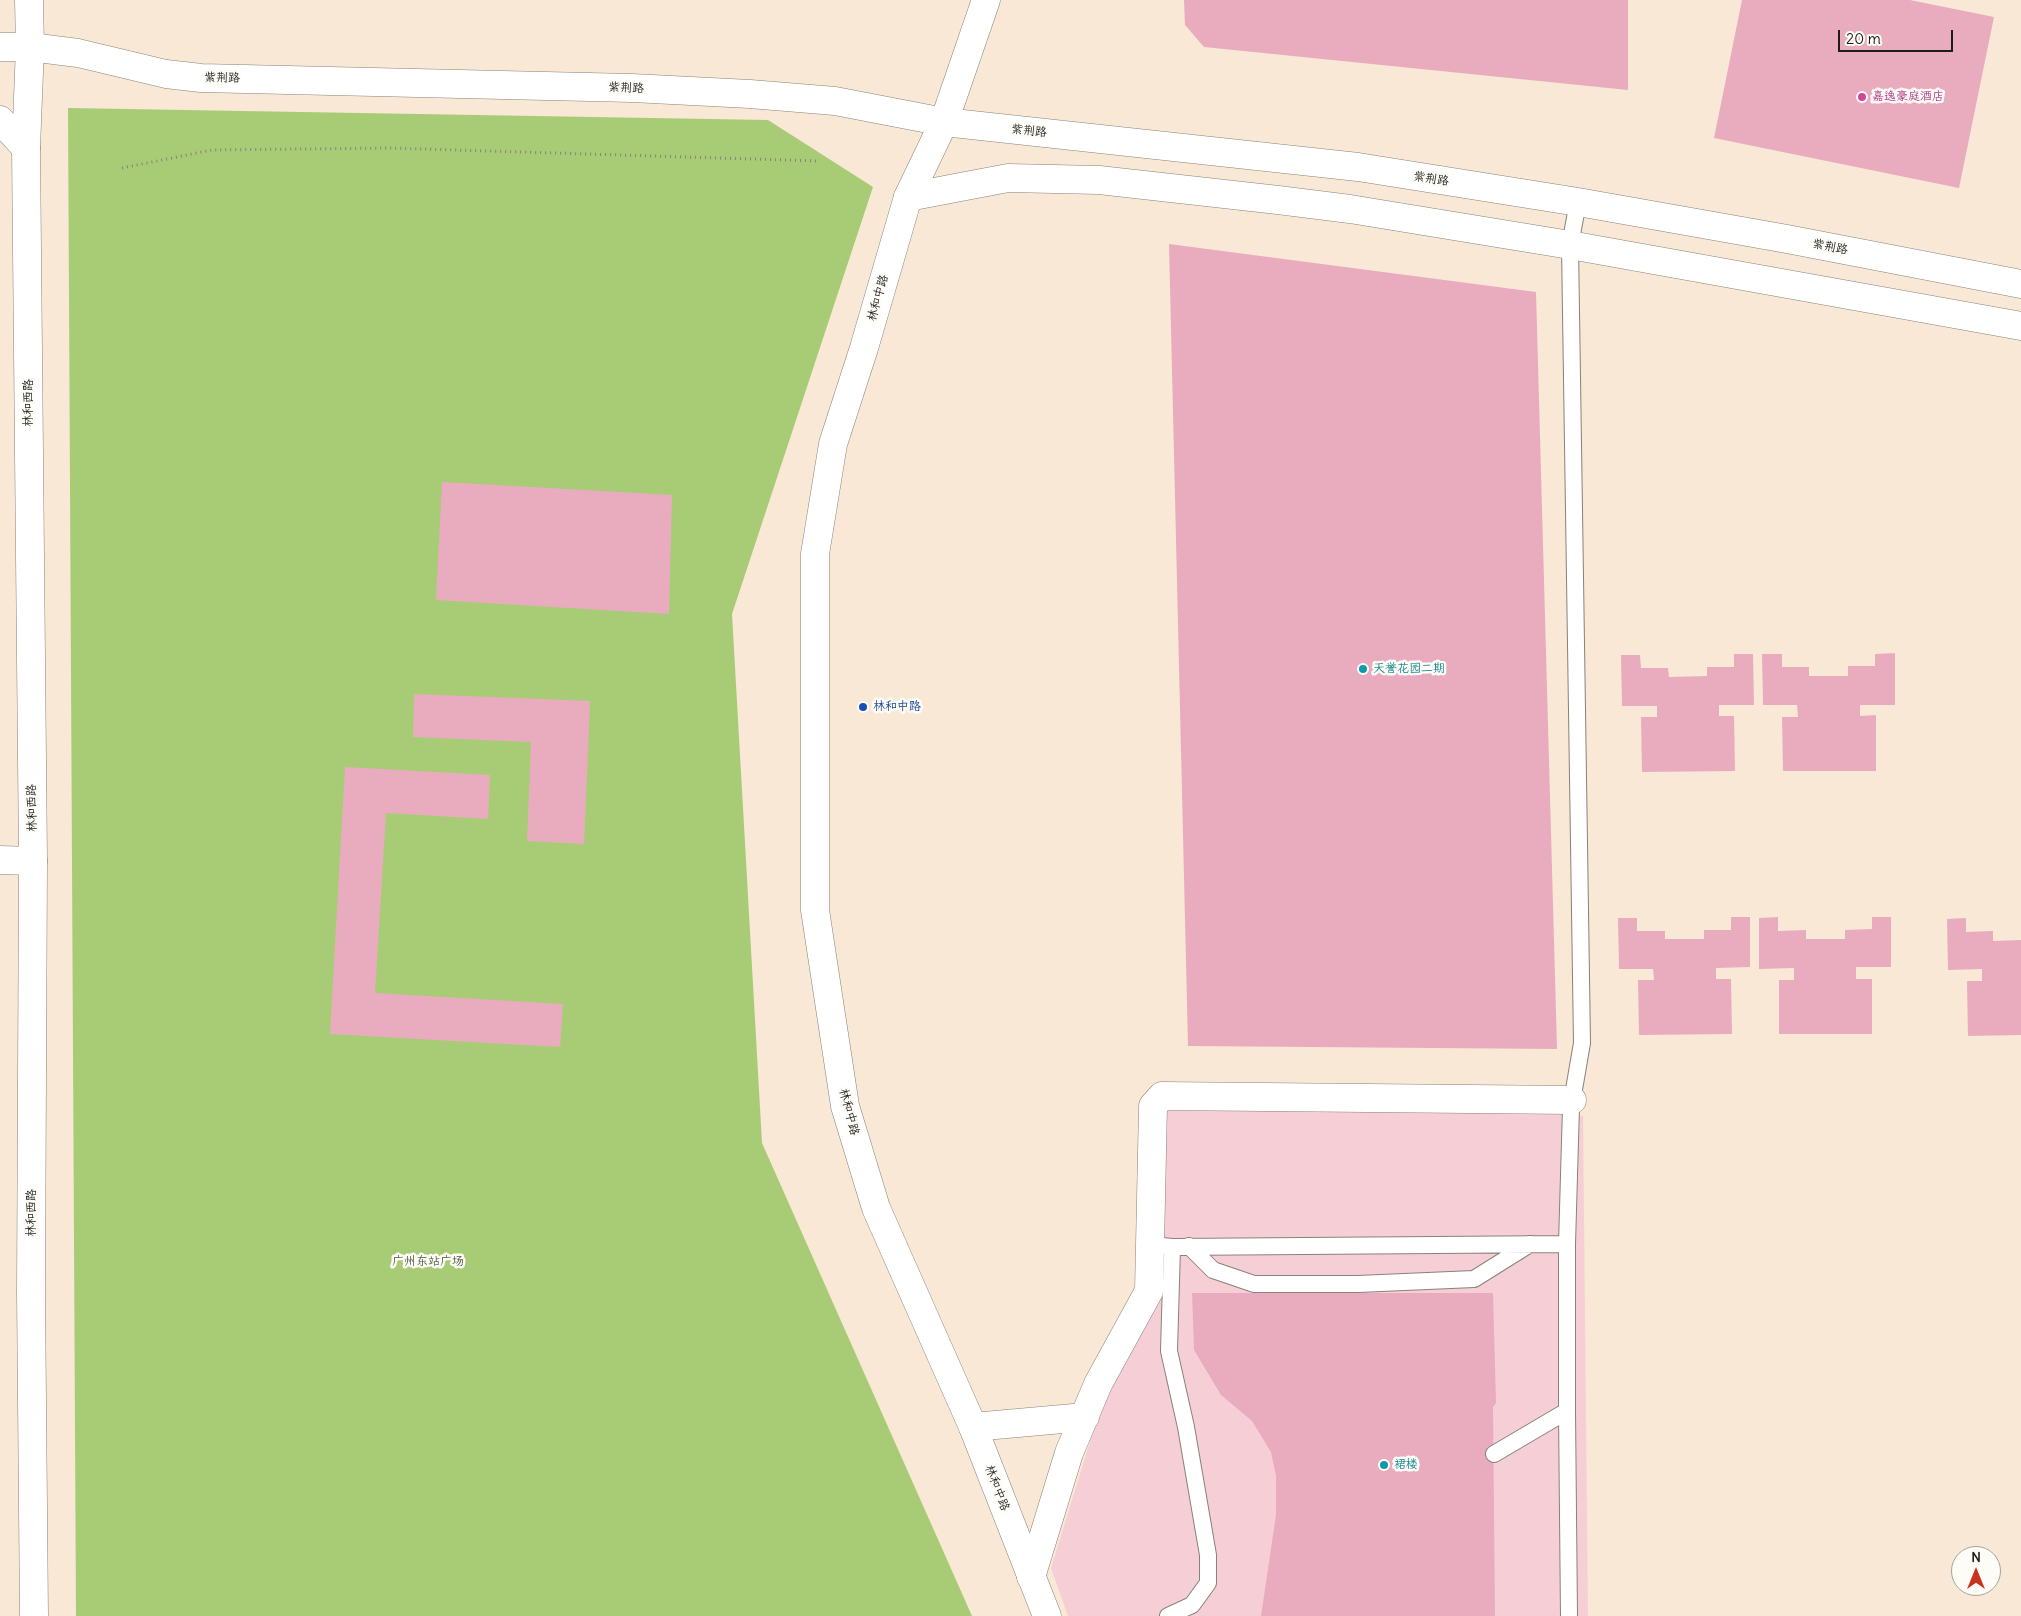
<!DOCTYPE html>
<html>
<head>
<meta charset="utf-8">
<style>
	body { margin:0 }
	#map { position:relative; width:2021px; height:1616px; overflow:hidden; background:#f8e8d5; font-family:Delius,sans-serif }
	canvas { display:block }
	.north { position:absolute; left:1951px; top:1546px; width:50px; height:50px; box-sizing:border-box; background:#fdfcf7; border:1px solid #a3a29f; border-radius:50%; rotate:0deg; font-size:14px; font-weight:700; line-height:20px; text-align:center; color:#1c1c1c }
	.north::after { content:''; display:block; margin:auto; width:18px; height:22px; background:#c8321e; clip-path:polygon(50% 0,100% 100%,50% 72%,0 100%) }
	.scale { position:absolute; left:1838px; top:30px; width:115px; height:22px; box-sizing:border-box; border:2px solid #1c1c1c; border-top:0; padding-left:6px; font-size:15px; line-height:18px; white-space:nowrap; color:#1c1c1c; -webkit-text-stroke:4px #fdfcf7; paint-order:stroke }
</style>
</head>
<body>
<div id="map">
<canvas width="2021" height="1616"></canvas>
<div class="north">N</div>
<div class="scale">20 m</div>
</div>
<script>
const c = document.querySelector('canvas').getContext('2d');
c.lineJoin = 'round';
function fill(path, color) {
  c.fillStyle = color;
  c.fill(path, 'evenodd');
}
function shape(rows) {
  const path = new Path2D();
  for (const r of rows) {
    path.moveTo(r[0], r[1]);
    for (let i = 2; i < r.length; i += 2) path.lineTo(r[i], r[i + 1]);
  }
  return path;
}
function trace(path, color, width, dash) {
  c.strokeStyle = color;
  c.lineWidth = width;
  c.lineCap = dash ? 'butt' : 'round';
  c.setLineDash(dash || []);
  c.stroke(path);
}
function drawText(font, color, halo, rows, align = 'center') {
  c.font = font + ' Delius,"LXGW WenKai TC",sans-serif';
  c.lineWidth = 5;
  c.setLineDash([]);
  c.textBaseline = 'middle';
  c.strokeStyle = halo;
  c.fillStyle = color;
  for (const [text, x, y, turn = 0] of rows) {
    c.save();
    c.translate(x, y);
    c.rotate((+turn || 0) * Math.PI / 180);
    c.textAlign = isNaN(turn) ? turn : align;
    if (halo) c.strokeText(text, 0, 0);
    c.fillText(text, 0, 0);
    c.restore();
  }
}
fill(shape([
	[1162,1107,1561,1113,1583,1116,1588,1616,1068,1616,1051,1568,1104,1396,1164,1282]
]), '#f6cfd6');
fill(shape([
	[68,108,768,120,873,187,732,614,762,1143,972,1616,76,1616]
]), '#a8cc75');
fill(shape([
	[1184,0,1628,0,1628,90,1204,47,1185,25],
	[1742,0,1910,0,1994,17,1959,188,1714,138],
	[1169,244,1536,292,1557,1049,1188,1046],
	[442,482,672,495,669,614,436,600],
	[1895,653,1895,705,1860,705,1860,716,1876,715,1876,771,1783,771,1782,717,1798,717,1797,705,1763,705,1762,654,1782,654,1782,667,1809,667,1809,676,1848,676,1848,666,1875,666,1875,654],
	[1734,654,1753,654,1754,705,1719,705,1719,716,1734,716,1735,771,1642,772,1641,717,1657,717,1657,706,1622,706,1621,655,1640,655,1641,668,1668,668,1669,677,1707,676,1707,667,1734,667],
	[414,694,590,701,584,844,527,841,531,742,413,737],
	[345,767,490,775,488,819,386,813,375,993,563,1004,560,1047,330,1034],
	[1731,917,1750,917,1750,967,1716,968,1716,979,1731,979,1732,1034,1639,1035,1638,980,1654,980,1653,969,1619,969,1618,918,1637,918,1637,931,1665,931,1665,939,1704,939,1704,930,1731,930],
	[1778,917,1778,931,1806,930,1806,939,1845,939,1845,930,1872,929,1872,917,1891,917,1891,967,1856,967,1856,979,1872,979,1872,1034,1779,1034,1779,980,1794,980,1794,968,1759,969,1759,918],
	[1966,918,1966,932,1993,931,1993,941,2021,940,2021,1035,1968,1036,1967,981,1982,981,1982,969,1948,970,1947,919],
	[1192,1293,1493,1293,1496,1403,1493,1407,1495,1616,1261,1616,1276,1515,1276,1476,1271,1452,1252,1421,1221,1395,1194,1350]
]), '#e9acbe');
const lane = shape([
	[1567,1244,1571,1107,1582,1043,1570,245,1578,202],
	[1162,1246,1172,1247,1169,1351,1186,1427,1208,1555,1208,1583,1192,1605,1168,1616],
	[1189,1246,1213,1270,1254,1284,1358,1284,1474,1279,1530,1244],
	[1172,1247,1567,1244,1567,1411,1494,1454],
	[1567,1411,1569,1616]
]);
const street = shape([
	[0,860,33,861],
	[973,1427,1085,1417],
	[1031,1577,1069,1453,1098,1384,1149,1291,1153,1106,1162,1096,1572,1100]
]);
const secondary = shape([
	[0,47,30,47,78,53,166,74,201,78,632,88,750,94,835,101,944,122,1358,167,1578,202,1787,239,2021,284],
	[0,120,26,148],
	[908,197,1008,178,1099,180,1278,200,1350,209,1570,245,2021,326]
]);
const primary = shape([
	[29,0,30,47,26,148,33,861,31,1293,34,1616],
	[986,0,944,122,908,197,864,348,833,444,815,554,815,910,845,1106,876,1208,973,1427,1047,1616]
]);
trace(lane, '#8a8278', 18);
trace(street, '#8a8278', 29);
trace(secondary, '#8a8278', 29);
trace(primary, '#8a8278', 29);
trace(shape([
	[122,168,212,150,389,148,819,161]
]), '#8a8278', 3, [1, 4]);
trace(lane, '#fff', 16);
trace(street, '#fff', 28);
trace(secondary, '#fff', 28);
trace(primary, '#fff', 28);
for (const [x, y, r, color] of [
	[1862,97,5,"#d1479c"],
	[1363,669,5,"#0f9aa8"],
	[863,707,5,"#1a4fb4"],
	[1384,1465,5,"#0f9aa8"]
]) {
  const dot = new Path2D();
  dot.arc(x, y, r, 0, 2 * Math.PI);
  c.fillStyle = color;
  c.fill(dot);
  trace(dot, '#fdfcf7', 2);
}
drawText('12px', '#1c1c1c', '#fdfcf7', [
	["紫荆路",222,78,1],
	["紫荆路",626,88,2],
	["紫荆路",1029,131,6],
	["紫荆路",1431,179,9],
	["紫荆路",1830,247,11],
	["林和中路",878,298,-74],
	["林和西路",29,403,-90],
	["林和西路",32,808,-91],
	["林和中路",849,1112,76],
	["林和西路",32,1213,-90],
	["林和中路",997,1488,69]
]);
drawText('12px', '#b23c85', '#fdfcf7', [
	["嘉逸豪庭酒店",1872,97]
], 'left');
drawText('12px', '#0d838f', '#fdfcf7', [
	["天誉花园二期",1373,669],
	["裙楼",1394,1465]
], 'left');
drawText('12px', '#164399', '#fdfcf7', [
	["林和中路",873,707]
], 'left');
drawText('12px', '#4d5a3b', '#fdfcf7', [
	["广州东站广场",428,1262]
]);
</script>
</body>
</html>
